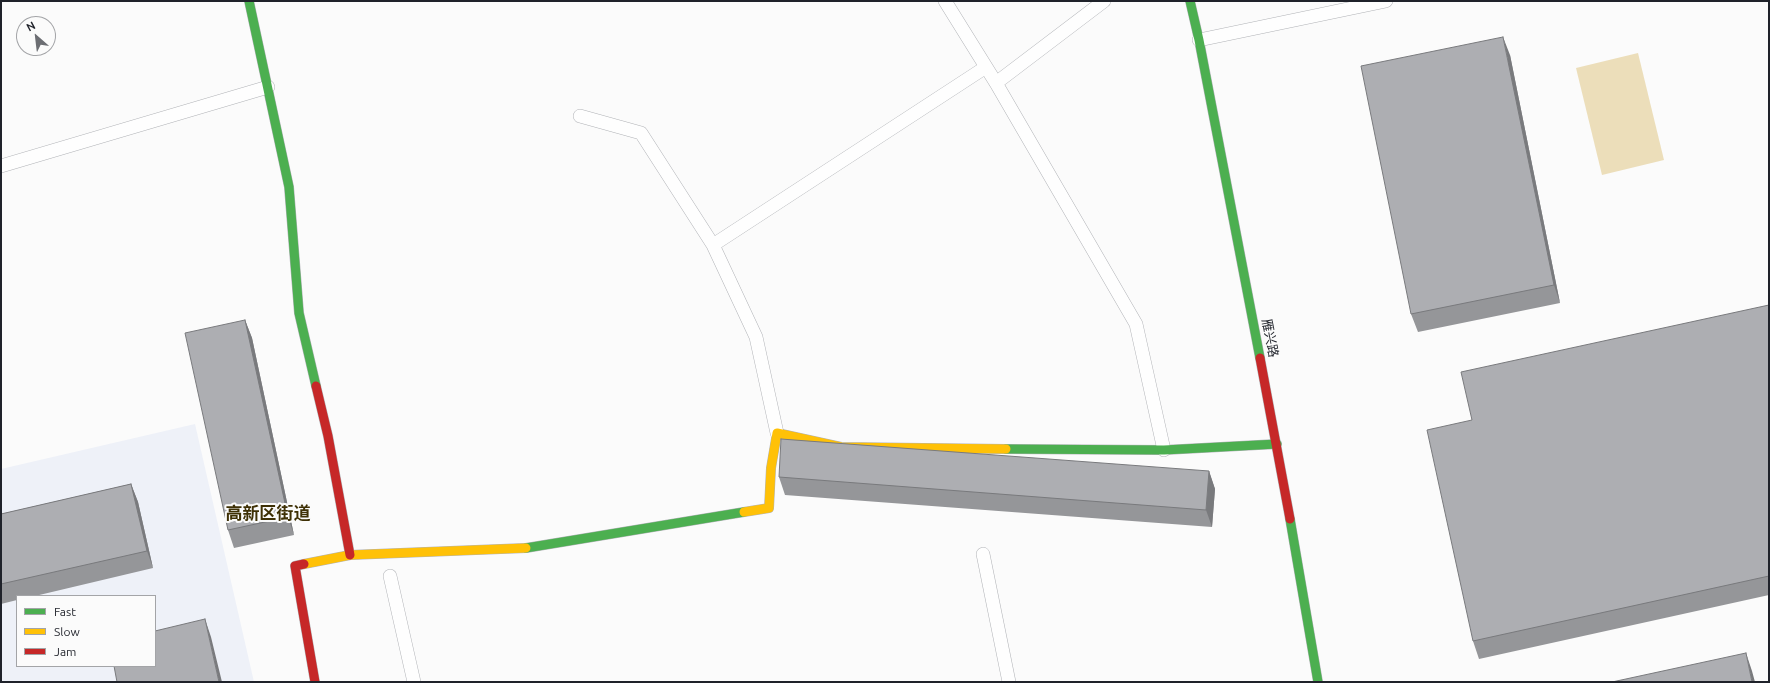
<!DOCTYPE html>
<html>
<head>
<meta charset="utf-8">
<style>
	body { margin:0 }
	#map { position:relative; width:1770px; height:683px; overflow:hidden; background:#fbfbfb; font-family:Ubuntu,sans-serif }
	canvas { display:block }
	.frame { position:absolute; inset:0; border:2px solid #1f222a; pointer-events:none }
	.legend { position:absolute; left:16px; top:595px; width:140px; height:72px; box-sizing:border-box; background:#fbfbfb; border:1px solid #a3a4a7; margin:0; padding:5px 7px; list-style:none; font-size:12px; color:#1f222a }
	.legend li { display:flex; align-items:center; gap:8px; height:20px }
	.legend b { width:20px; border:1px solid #a3a4a7 }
	.north { position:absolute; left:16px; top:16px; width:40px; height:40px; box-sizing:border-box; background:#fbfbfb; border:1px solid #a3a4a7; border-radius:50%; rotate:332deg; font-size:11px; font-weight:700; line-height:16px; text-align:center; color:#1f222a }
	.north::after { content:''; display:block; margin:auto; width:14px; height:18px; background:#6c6e73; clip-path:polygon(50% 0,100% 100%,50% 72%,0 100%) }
</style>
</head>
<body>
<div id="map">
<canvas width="1770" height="683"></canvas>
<div class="frame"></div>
<ul class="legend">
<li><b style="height:5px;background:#4caf50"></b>Fast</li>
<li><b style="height:5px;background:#ffc107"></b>Slow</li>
<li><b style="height:5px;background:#c62828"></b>Jam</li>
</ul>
<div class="north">N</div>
</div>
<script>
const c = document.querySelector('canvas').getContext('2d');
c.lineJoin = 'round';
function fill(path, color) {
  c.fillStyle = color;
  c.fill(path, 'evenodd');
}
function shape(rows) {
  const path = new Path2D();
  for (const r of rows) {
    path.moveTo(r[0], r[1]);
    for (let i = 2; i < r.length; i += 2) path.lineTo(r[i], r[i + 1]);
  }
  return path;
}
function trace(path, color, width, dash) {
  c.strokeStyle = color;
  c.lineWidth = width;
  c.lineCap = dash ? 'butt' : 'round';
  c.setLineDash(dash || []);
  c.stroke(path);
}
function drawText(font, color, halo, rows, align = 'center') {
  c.font = font + ' Ubuntu,"Noto Sans SC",sans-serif';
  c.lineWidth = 4;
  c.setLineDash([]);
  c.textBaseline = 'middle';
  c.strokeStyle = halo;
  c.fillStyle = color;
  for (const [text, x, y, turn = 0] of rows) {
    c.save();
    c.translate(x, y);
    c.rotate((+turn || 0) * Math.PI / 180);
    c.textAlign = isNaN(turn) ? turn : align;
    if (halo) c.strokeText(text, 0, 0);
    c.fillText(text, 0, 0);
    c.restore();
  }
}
fill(shape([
	[195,424,254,682,1,682,1,469],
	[17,596,155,596,155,666,17,666]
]), '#eef1f8');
fill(shape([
	[1638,53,1664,160,1602,175,1576,68]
]), '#ecdeba');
const lane = shape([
	[945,1,996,83,1104,1],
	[1199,40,1386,1],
	[996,83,1136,324,1164,450],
	[580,116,641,133,713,245],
	[1,166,268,87],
	[777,433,756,337,713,245,986,67],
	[983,554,1009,682],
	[390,576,414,682]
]);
const fast = shape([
	[249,1,289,187,299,313,316,386],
	[1190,1,1199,40,1260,358],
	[1006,449,1164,450,1277,444],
	[1290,519,1318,682],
	[526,548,744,512]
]);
const slow = shape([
	[744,512,769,508,771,468,777,433,841,447,1006,449],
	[304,564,350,555,526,548]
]);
const jam = shape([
	[1260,358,1290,519],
	[316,386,328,436,350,555],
	[304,564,295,566,315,682]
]);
trace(lane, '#b1b3b7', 14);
trace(fast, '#b1b3b7', 10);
trace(slow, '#b1b3b7', 10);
trace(jam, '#b1b3b7', 10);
trace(lane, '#fefefe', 13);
trace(fast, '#4caf50', 9);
trace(slow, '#ffc107', 9);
trace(jam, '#c62828', 9);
fill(shape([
	[1510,55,1560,303,1418,332,1411,314],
	[1769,305,1769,595,1479,659,1473,641,1472,420],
	[245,320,252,338,294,535,234,548,228,530],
	[1209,471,1215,489,1212,527,785,495,779,477],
	[131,484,138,502,153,568,35,596,17,596,17,600,1,604,1,514]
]), '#959699');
fill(shape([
	[1503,37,1510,55,1560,303,1554,285],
	[245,320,252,338,294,535,288,517],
	[1209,471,1215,489,1212,527,1206,510],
	[131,484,138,502,153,568,147,551],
	[205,619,211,637,222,682,219,682],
	[1746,653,1752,671,1755,682,1752,682]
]), '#797a7d');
const building = shape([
	[1503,37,1554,285,1411,314,1361,66,1503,37],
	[1769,305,1769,576,1473,641,1427,430,1472,420,1461,372,1769,305],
	[245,320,288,517,228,530,185,333,245,320],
	[781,439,1209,471,1206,510,779,477,781,439],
	[131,484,147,551,1,584,1,514,131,484],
	[205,619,219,682,117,682,114,666,155,666,155,631,205,619],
	[1746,653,1752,682,1612,682,1746,653]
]);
fill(building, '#adaeb2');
trace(building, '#797a7d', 1);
drawText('13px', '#1f222a', '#fbfbfb', [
	["雁兴路",1270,338,79]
]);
drawText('bold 17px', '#3e3005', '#fbfbfb', [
	["高新区街道",268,513]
]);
</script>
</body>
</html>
